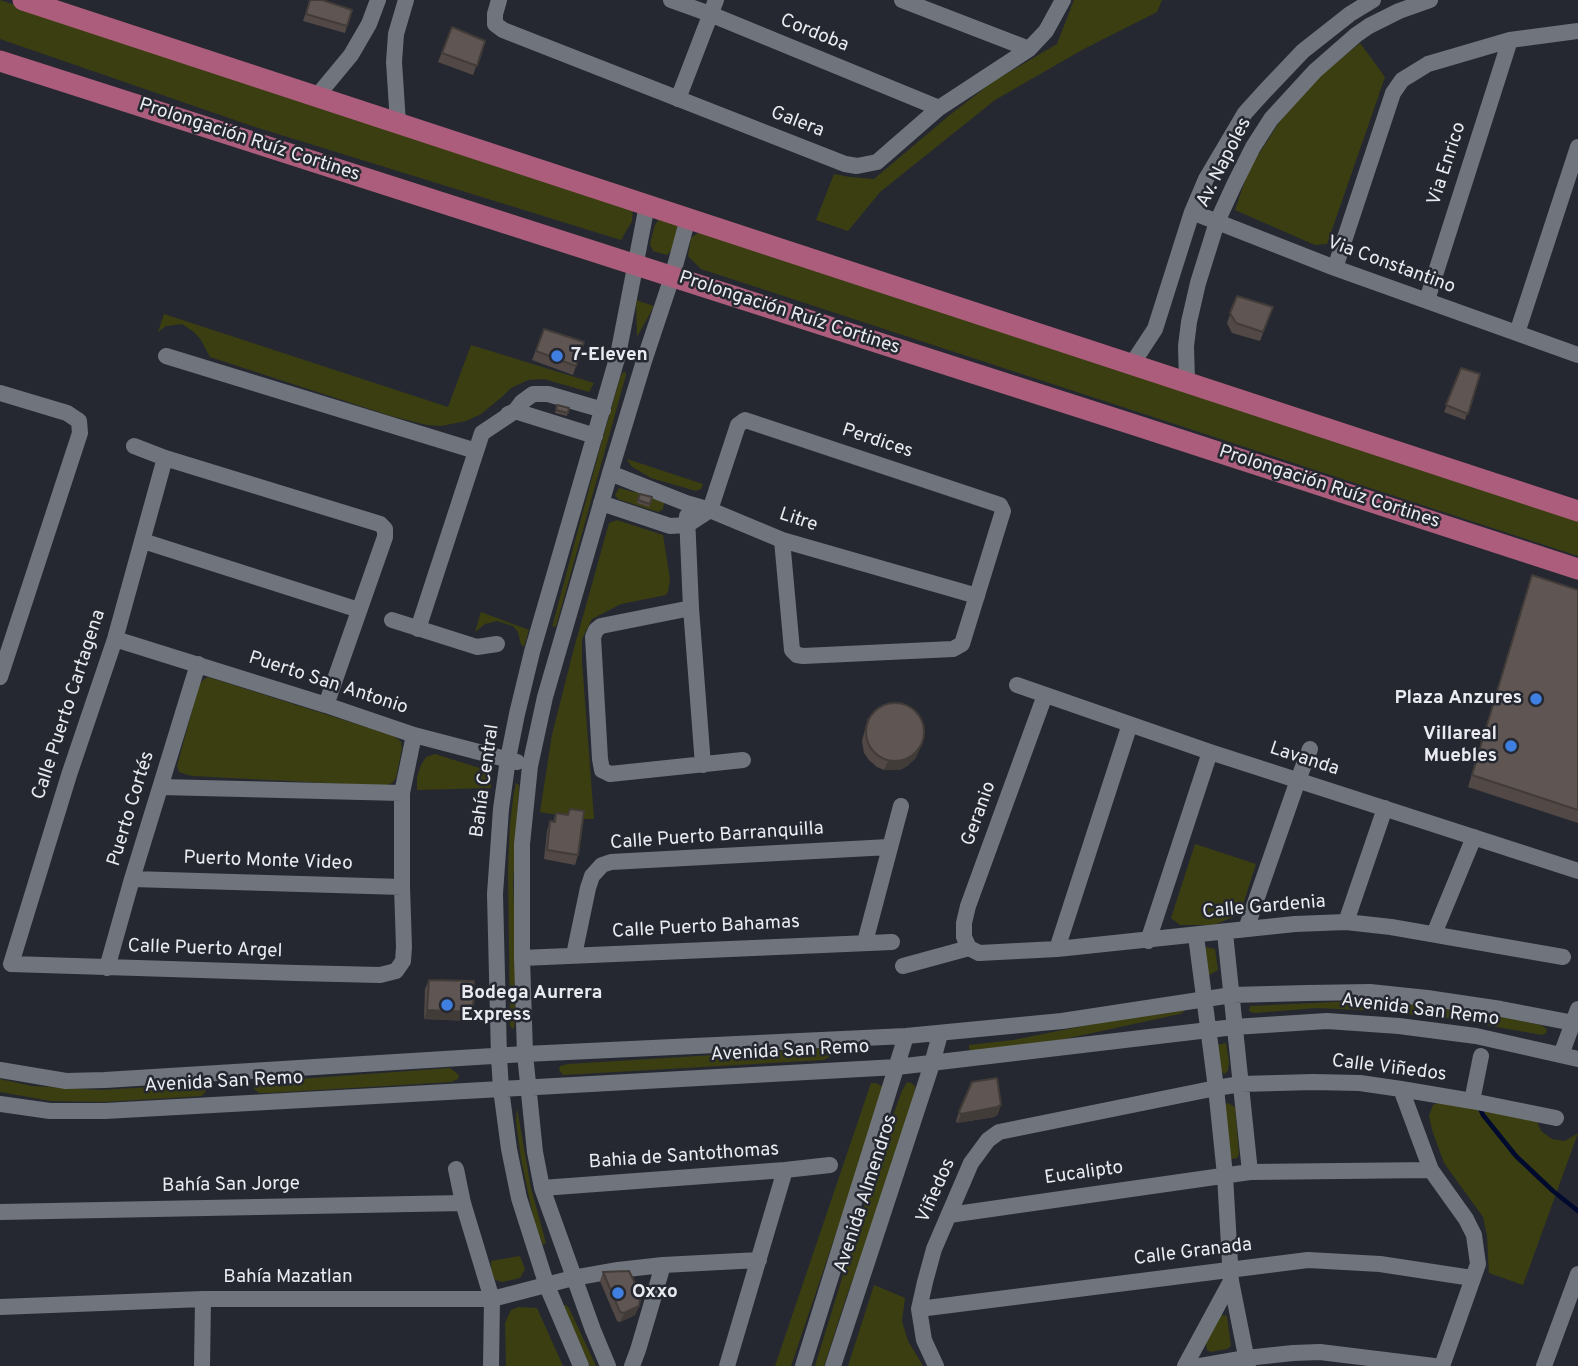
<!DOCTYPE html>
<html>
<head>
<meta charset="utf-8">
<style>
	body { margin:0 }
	canvas { display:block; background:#252830 }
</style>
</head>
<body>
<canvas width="1578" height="1366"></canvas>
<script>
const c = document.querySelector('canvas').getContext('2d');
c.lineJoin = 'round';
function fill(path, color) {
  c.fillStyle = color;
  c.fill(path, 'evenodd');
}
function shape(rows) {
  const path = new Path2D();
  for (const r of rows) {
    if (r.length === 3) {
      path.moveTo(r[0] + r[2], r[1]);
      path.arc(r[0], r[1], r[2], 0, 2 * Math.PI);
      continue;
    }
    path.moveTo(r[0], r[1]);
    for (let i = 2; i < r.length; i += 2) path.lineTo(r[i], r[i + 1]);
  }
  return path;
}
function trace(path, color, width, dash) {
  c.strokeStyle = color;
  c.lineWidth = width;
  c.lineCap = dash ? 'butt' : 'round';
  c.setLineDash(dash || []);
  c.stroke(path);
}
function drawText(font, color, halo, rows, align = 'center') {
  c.font = font + ' Overpass,sans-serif';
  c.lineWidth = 5;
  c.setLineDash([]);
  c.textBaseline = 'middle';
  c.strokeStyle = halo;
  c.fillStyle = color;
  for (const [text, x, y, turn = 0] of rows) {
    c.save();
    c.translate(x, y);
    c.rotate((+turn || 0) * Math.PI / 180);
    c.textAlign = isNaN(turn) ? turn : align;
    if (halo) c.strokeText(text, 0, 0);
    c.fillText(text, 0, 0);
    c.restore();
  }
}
fill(shape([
	[0,0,633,209,632,221,621,240,252,126,0,39],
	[1074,0,1162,0,1157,12,1082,50,995,100,880,192,848,231,816,220,834,174,850,177,874,179,951,114,994,81,1057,44],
	[1360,43,1385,77,1327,244,1315,245,1235,210,1249,169,1282,118,1324,72],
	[661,216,681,225,671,251,667,255,653,251,650,244,655,225],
	[702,230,1578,517,1578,556,701,269,688,256,691,238],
	[636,300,654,306,637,337],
	[164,314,448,407,471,345,594,383,589,392,544,379,528,380,511,388,503,396,481,414,466,421,441,426,427,425,391,416,210,357,201,340,194,332,182,324,166,326,158,332],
	[623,372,625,372,626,375,572,569,556,626,552,627,600,448,620,378],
	[627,459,703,484,701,489,696,491,651,478,631,466],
	[619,488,645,495,664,503,663,509,658,512,618,499,615,495],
	[617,520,663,535,670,579,668,592,666,595,621,604,592,619,582,639,582,662,594,819,581,819,540,812,552,735,573,652,609,523],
	[481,612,529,630,524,647,521,644,518,632,513,626,497,621,485,624,475,632],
	[208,677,391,735,398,739,401,742,402,748,396,778,392,783,385,786,192,776,179,772,177,766,199,685,203,680],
	[435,754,492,772,491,788,417,790,417,777,421,765,426,757],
	[516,783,519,785,519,788,513,884,516,951,515,1022,514,1028,512,1029,510,1025,508,869,510,824,514,792],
	[1195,844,1256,864,1240,914,1214,925,1180,925,1171,918],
	[1206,947,1215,949,1218,970,1209,975,1206,973,1203,952],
	[1376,1000,1458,1008,1541,1025,1547,1029,1546,1033,1542,1035,1447,1018,1360,1010,1317,1008,1254,1013,1249,1011,1250,1006],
	[1180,1009,1185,1011,1180,1014,1060,1040,978,1051,970,1050,969,1048,969,1045,1013,1040,1083,1026],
	[1226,1043,1229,1061,1228,1070,1225,1074,1221,1072,1216,1045],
	[828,1048,832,1055,824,1060,563,1075,559,1070,560,1066,568,1064],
	[450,1068,459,1075,458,1079,451,1082,269,1093,259,1093,254,1089,254,1085,257,1082],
	[0,1079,32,1086,101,1090,202,1084,206,1091,202,1096,104,1102,51,1101,0,1092],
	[907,1082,911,1083,915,1086,914,1095,889,1184,847,1295,824,1366,815,1366,888,1129,902,1091],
	[871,1083,876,1083,883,1087,883,1094,791,1366,775,1366],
	[1445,1099,1536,1119,1541,1131,1552,1139,1565,1141,1578,1133,1523,1285,1489,1273,1487,1236,1483,1217,1444,1163,1432,1130,1429,1116,1433,1105],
	[1228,1103,1235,1107,1239,1154,1237,1158,1232,1159,1228,1155,1224,1104],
	[517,1108,531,1188,546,1243,543,1245,535,1225,521,1159,516,1121],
	[520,1256,525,1269,520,1278,502,1282,495,1280,491,1272,491,1261],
	[874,1285,905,1298,902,1321,908,1341,923,1366,848,1366],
	[564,1305,566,1305,569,1308,596,1366,590,1366,564,1310],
	[519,1307,537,1308,563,1366,506,1366,505,1323,511,1310],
	[1221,1315,1227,1316,1231,1346,1227,1349,1210,1352,1207,1350,1206,1343]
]), '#3b3e11');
trace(shape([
	[1479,1106,1483,1115,1516,1156,1553,1191,1578,1211]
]), '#000a2f', 4.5);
trace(shape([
	[499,0,495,14,495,24,503,30,845,164,857,166,877,162,939,108,1029,49,1046,31,1063,0],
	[671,0,710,14,939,108],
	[902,0,1029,49],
	[317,96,351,55,369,24,378,0],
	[678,99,716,0],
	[398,123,394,62,396,34,406,0],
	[1192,212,1335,268,1578,355],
	[1335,268,1393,93,1402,80,1428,64,1510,40,1578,31],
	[1427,300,1510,40],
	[1517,333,1578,147],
	[166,356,476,451],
	[1132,364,1155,329,1192,212,1206,179,1245,113,1264,92,1303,51,1350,14,1373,0],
	[1187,382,1186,346,1189,322,1198,283,1217,222,1234,185,1253,147,1271,119,1315,71,1356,35,1369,26,1399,11,1430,0],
	[0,393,67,413,79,421,80,433,0,677],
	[508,414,515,411,595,436],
	[134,446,165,458,380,524,385,529,385,537,326,705],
	[165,458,115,639,69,775,11,964,296,973,380,975,396,971,403,961,404,947,402,887,402,793,414,735],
	[610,473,686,503,710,510,782,540,977,596],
	[601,503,670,526,687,525],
	[687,516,691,608,703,765],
	[687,525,710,510,738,425,745,420,1000,505,1003,511,962,644,953,649,803,656,797,655,792,650,782,540],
	[143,541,359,610],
	[691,608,601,626,596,630,593,637,600,759,602,770,610,774,743,760],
	[392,620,477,647,497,644],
	[418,629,482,433,515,411,522,402,533,394,548,394,603,410],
	[115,639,326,705,414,735,517,762],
	[1017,685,1210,752,1578,871],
	[161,787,402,793],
	[132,879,402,887],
	[1346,922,1385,808],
	[1246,929,1298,780,1310,749],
	[1225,933,1250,1172],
	[1434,934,1474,837],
	[1196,936,1216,1088,1225,1175,1231,1281,1248,1366],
	[1148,941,1210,752],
	[865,942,901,806],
	[969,948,979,953,1057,949,1295,924,1346,922,1391,927,1563,957],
	[969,948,964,937,964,923,968,906,1045,695],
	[1057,949,1130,724],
	[574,955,588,888,592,876,602,865,611,862,889,847],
	[522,958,892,942],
	[903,966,969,948],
	[107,968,132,879,198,664],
	[1561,1055,1578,1009],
	[0,1070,66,1081,105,1080,525,1054,906,1036,1062,1021,1232,995,1307,993,1370,992,1427,998,1501,1009,1578,1024],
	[1401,1089,1431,1170,1466,1219,1474,1235,1478,1264,1442,1366],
	[1472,1101,1481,1056],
	[0,1104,50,1111,105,1111,897,1067,1234,1027,1327,1021,1399,1026,1476,1036,1578,1059],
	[456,1169,463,1203,492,1299,491,1366],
	[542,1188,785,1170,830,1165],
	[0,1212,463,1203],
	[949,1215,1250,1172,1431,1170],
	[0,1307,203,1299,492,1299,573,1278,618,1270,663,1265,759,1260],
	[919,1309,1308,1260,1380,1264,1472,1278],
	[202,1366,203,1299],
	[581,1366,547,1286,519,1198,509,1149,501,1089,499,1057,495,894,501,809,508,759,517,714,532,652,618,355,647,205],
	[608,1366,593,1330,542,1188,535,1152,525,1054,522,958,522,844,530,766,545,697,610,473,644,361,672,277,688,218],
	[632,1366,638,1350,663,1265],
	[727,1366,785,1170],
	[803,1366,906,1036],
	[833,1366,932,1064,940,1034],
	[936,1366,924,1340,919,1309,925,1282,934,1249,971,1163,988,1140,999,1132,1216,1088,1241,1084,1313,1082,1360,1083,1401,1089,1472,1101,1556,1118],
	[1185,1366,1231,1281],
	[1200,1366,1246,1358,1293,1353,1320,1352,1434,1366],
	[1544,1366,1578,1274]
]), '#70747d', 16);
trace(shape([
	[23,0,1578,511],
	[0,61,1138,426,1578,569]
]), '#ac5d7c', 21);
fill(shape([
	[310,0,347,26,345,33,303,21],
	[452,27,485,41,473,75,438,62],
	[1237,296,1273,307,1260,341,1232,333,1227,323],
	[544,329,584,342,573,375,532,360],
	[1461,368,1480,374,1465,420,1444,412],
	[557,405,569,408,567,416,555,413],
	[640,494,652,497,649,507,637,503],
	[1532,575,1578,590,1578,823,1468,787],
	[868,718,923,742,915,759,907,766,900,770,884,770,877,767,869,760,864,753,862,741],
	[570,809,578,855,575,865,544,859,547,831,550,821,553,822,556,813,567,815],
	[429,980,473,1012,470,1021,424,1019,425,989],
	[959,1112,998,1114,994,1117,957,1123,956,1121],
	[603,1272,639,1306,635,1315,620,1322,617,1321,600,1281]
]), '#524947');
fill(shape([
	[923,742,915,759,907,766,900,770,884,770,888,761],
	[427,1010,473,1012,470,1021,424,1019],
	[1001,1105,998,1114,994,1117,957,1123,961,1114],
	[639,1306,635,1315,620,1322,624,1313]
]), '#423c39');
const building = shape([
	[310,0,322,0,352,10,347,26,306,14,310,0],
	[452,27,485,41,477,66,442,53,452,27],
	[1237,296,1273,307,1263,332,1236,323,1230,313,1237,296],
	[544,329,584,342,576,366,536,351,544,329],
	[1461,368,1480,374,1468,414,1446,405,1461,368],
	[557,405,569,408,568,413,556,410,557,405],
	[640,494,652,497,650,504,638,500,640,494],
	[1532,575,1578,590,1578,810,1472,775,1532,575],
	[895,732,29],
	[570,809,584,811,578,855,547,850,550,821,555,822,556,813,568,815,570,809],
	[429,980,474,981,473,1012,427,1010,429,980],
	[997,1078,1001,1105,997,1107,961,1114,959,1112,972,1082,997,1078],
	[629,1271,641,1295,639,1306,624,1313,620,1312,603,1272,629,1271]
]);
fill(building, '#5f5552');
trace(building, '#423c39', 2);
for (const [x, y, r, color] of [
	[557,356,7,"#3f7fe0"],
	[1536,699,7,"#3f7fe0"],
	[1511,746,7,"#3f7fe0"],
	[447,1005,7,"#3f7fe0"],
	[618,1293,7,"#3f7fe0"]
]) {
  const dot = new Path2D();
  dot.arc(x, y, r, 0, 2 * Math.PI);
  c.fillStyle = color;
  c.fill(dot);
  trace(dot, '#252830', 2.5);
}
drawText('19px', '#e9ebf0', '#252830', [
	["Cordoba",814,34,22],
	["Galera",797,123,21],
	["Prolongación Ruíz Cortines",249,141,18],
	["Av. Napoles",1225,163,-63],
	["Via Enrico",1448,164,-72],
	["Via Constantino",1391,266,20],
	["Prolongación Ruíz Cortines",789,314,18],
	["Perdices",877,442,18],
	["Prolongación Ruíz Cortines",1329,488,18],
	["Litre",798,521,18],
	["Puerto San Antonio",328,684,18],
	["Calle Puerto Cartagena",70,705,-72],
	["Lavanda",1304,760,18],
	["Bahía Central",486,781,-82],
	["Puerto Cortés",132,809,-73],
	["Geranio",980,814,-70],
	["Calle Puerto Barranquilla",717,837,-4],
	["Puerto Monte Video",268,862,2],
	["Calle Gardenia",1264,908,-5],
	["Calle Puerto Bahamas",706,928,-3],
	["Calle Puerto Argel",205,950,2],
	["Avenida San Remo",1420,1011,7],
	["Avenida San Remo",790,1052,-3],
	["Calle Viñedos",1389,1069,7],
	["Avenida San Remo",224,1083,-3],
	["Bahia de Santothomas",684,1157,-4],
	["Eucalipto",1084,1174,-8],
	["Bahía San Jorge",231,1186,-1],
	["Viñedos",937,1191,-66],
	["Avenida Almendros",867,1194,-72],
	["Calle Granada",1193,1253,-7],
	["Bahía Mazatlan",288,1278]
]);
drawText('bold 19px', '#e9ebf0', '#252830', [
	["7-Eleven",571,356],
	["Plaza Anzures",1522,699,"right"],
	["Villareal",1497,735,"right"],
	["Muebles",1497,757,"right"],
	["Bodega Aurrera",461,994],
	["Express",461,1016],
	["Oxxo",632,1293]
], 'left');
</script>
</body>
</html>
